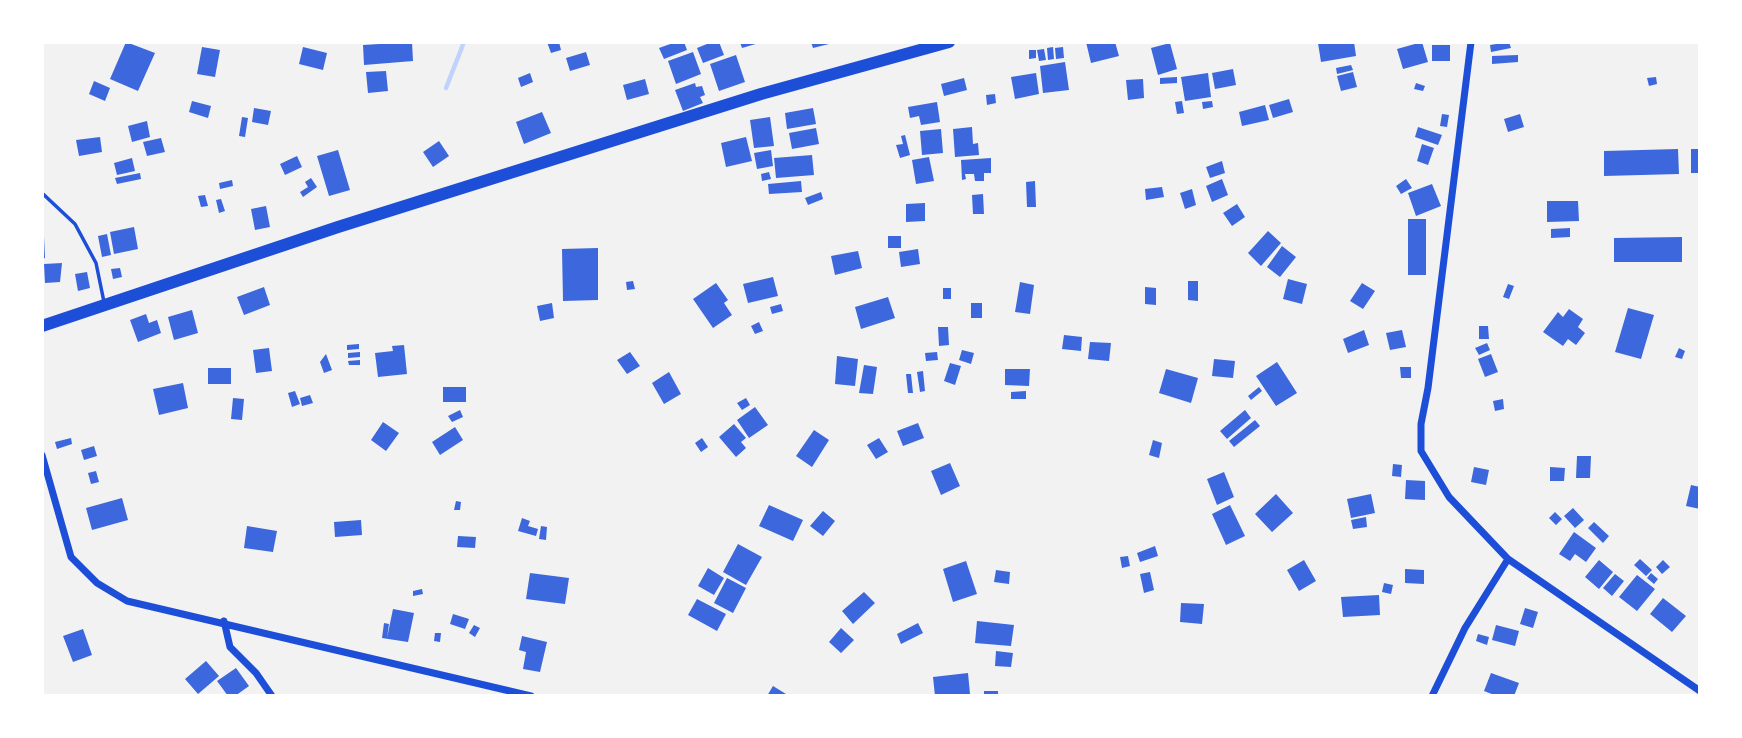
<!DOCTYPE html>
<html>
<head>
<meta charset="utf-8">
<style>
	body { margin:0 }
	#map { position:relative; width:1742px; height:738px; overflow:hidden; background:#f2f2f2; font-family:"PT Sans",sans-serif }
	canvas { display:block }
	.frame { position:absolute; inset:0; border:44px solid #fff; pointer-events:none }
</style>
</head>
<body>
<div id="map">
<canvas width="1742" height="738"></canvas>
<div class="frame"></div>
</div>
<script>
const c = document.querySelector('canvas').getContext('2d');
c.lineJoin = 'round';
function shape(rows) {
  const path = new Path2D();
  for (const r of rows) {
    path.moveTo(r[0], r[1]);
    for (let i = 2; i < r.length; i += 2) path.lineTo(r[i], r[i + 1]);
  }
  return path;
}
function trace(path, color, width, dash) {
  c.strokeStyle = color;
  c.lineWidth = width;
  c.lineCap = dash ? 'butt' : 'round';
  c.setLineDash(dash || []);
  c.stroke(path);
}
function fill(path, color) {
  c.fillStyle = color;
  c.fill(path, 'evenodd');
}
trace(shape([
	[446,88,464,42]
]), '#bfd3fe', 4.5);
fill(shape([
	[126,42,155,53,138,91,110,79],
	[412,42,413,61,364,65,363,45],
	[547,42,559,42,561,50,551,53],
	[676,42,684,42,687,50,664,59,659,48],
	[712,42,719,42,724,55,703,63,697,48],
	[740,42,759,42,759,43,742,48],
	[811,42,832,42,833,43,813,48],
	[1086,42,1115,42,1119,56,1091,63],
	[1354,42,1356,56,1321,62,1318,43],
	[1422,42,1428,62,1403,69,1397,49],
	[1509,42,1511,48,1491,52,1490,45],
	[1170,43,1177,69,1158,75,1151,48],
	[1432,45,1450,45,1450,61,1432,61],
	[202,47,220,50,215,77,197,74],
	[303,47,327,53,323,70,299,64],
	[1053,47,1054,59,1048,60,1047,48],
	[1063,47,1064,58,1056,59,1055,48],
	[1044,49,1046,60,1039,61,1037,50],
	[1029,50,1036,50,1036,58,1029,59],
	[586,52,590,65,570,71,566,58],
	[693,52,701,74,676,84,668,61],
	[736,55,745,82,719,91,710,64],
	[1518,55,1518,62,1492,64,1492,56],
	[1065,62,1069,90,1043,93,1040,66],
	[1351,65,1353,70,1337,74,1336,68],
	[1233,69,1236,85,1215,89,1212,73],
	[386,71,388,91,368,93,366,72],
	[1353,72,1357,87,1341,91,1337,76],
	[530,73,533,82,521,87,518,78],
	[1036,73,1039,94,1015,99,1011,77],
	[1208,73,1211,97,1185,101,1181,77],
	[1177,77,1177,83,1160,84,1160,78],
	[1656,77,1657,84,1649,86,1647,78],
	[964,78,967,90,944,96,941,84],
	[645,79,649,94,627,100,623,85],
	[1143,79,1144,98,1128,100,1126,80],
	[94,81,110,88,105,101,89,94],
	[695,83,696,87,702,86,705,95,700,97,703,103,683,111,675,90],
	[1416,83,1425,86,1423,91,1414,89],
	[995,94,996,103,987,105,986,95],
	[1289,99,1293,112,1273,118,1269,105],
	[192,101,211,106,208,118,189,112],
	[1182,101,1184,113,1177,114,1175,102],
	[1212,101,1213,107,1203,109,1202,102],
	[937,102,940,122,921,125,919,116,910,118,908,107],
	[1265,105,1269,120,1242,126,1239,112],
	[254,108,271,111,268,125,252,122],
	[813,108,816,124,787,129,785,113],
	[542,112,551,133,524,144,516,122],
	[1442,114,1449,115,1447,127,1440,126],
	[1520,114,1524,127,1508,132,1504,119],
	[242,117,248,118,245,137,239,136],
	[770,117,774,146,754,148,750,120],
	[147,121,150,137,132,142,128,126],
	[972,127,973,144,978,143,979,155,955,157,953,129],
	[1418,127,1442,135,1438,145,1415,137],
	[816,128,819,144,792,149,789,133],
	[941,129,943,153,922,155,920,131],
	[905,135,910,155,900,158,896,145,903,144,901,136],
	[100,137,102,152,79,156,76,140],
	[746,137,752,161,726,167,721,143],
	[161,138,165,152,147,156,143,142],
	[439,141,449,156,433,167,423,152],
	[1422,144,1434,148,1428,165,1417,161],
	[1678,149,1679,174,1604,176,1604,151],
	[1691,149,1700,149,1700,173,1691,173],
	[338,150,350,190,329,196,317,156],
	[771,150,773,166,757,169,754,153],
	[812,155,814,175,776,178,774,158],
	[297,156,302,167,285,175,280,164],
	[929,157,934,181,916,184,912,160],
	[132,158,135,171,117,175,114,163],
	[991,158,991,173,984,173,984,181,975,181,974,174,965,174,966,179,962,180,961,160],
	[1222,161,1225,173,1210,178,1206,167],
	[769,172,771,179,762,181,761,174],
	[140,173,141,179,117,184,115,178],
	[311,178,317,187,303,197,300,192,308,187,305,182],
	[1222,179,1228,195,1212,202,1206,186],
	[1406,179,1412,188,1401,194,1396,186],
	[232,180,233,186,220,189,219,183],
	[801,181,802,192,769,194,768,184],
	[1035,181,1036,207,1027,207,1026,182],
	[1432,184,1441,206,1416,216,1408,193],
	[1162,187,1164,197,1146,200,1145,189],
	[1192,189,1196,205,1185,209,1180,193],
	[821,192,823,199,808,205,805,198],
	[983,194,984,214,973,214,972,195],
	[205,195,208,206,201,207,198,196],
	[221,199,225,211,219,213,216,200],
	[1547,201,1578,201,1579,221,1547,222],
	[925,203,925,221,906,222,906,204],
	[1237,204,1245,217,1232,226,1223,213],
	[266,206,270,227,255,230,251,209],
	[1408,219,1426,219,1426,275,1408,275],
	[134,227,138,249,114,254,110,232],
	[1570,228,1570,237,1551,238,1551,229],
	[1268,231,1281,243,1261,266,1248,253],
	[107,234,111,255,102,257,98,236],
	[42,236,44,236,45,258,42,259],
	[888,236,901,236,901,248,888,248],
	[1682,237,1682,262,1614,262,1614,238],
	[1282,246,1296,257,1280,277,1267,267],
	[598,248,598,300,563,301,562,249],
	[918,249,920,264,901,267,899,252],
	[858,251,862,268,835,275,831,256],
	[62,263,60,282,45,283,44,264],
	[120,268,122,277,113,279,111,269],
	[87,272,90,288,78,291,75,274],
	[773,277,778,296,748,303,743,284],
	[1288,279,1307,284,1302,304,1283,299],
	[633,281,635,289,627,290,626,282],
	[1188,281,1198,281,1198,301,1188,300],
	[1020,282,1034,285,1030,314,1015,312],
	[716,283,728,300,724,303,732,315,713,328,693,299],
	[1362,283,1375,291,1363,309,1350,301],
	[1508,284,1514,286,1509,299,1503,297],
	[264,287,270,305,244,315,237,297],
	[1145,287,1156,288,1156,305,1145,304],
	[943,288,951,288,951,299,943,299],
	[888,297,895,318,861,329,855,307],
	[552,303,554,318,540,321,537,306],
	[971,303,982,303,982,318,971,318],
	[781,304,783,311,772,314,770,307],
	[1628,308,1654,315,1641,359,1615,352],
	[1569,309,1583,319,1578,327,1585,333,1576,345,1568,339,1563,346,1543,332,1558,312,1563,317],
	[192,310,198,333,174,340,168,317],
	[146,314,149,323,157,320,161,333,138,342,130,320],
	[759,322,763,331,755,334,751,326],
	[1479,326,1488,326,1489,339,1479,339],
	[938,327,948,327,949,345,939,346],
	[1364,330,1369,345,1348,353,1343,339],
	[1402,330,1406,347,1390,350,1386,333],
	[1064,335,1082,337,1081,351,1062,349],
	[1090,342,1111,343,1109,361,1088,359],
	[1487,343,1490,350,1479,355,1475,348],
	[359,344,359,349,347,350,347,345],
	[404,345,407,374,378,377,375,353,393,351,392,346],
	[269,348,272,371,256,373,253,350],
	[1679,348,1685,351,1682,359,1675,357],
	[962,350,974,353,971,364,959,360],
	[360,352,360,357,348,358,348,353],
	[630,352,640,366,627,374,617,360],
	[937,352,938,360,926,361,925,353],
	[326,354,332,370,324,373,320,362],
	[1491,354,1498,372,1485,377,1478,359],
	[837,356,858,359,855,386,835,384],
	[1214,359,1235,361,1233,378,1212,376],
	[360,360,360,365,349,365,348,361],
	[1277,362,1297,393,1276,406,1256,376],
	[950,363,961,366,955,385,944,381],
	[864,365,877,367,873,394,859,393],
	[1400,367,1411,367,1411,378,1401,378],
	[208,368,231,368,231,384,208,384],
	[1005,369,1030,369,1029,386,1005,385],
	[1166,369,1198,378,1191,403,1159,393],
	[923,371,925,391,920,392,917,372],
	[669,372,681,394,664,404,652,383],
	[906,374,911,374,913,393,908,393],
	[183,383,188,408,159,415,153,389],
	[443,387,466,387,466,402,443,402],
	[1259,387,1262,391,1251,400,1248,396],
	[295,391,300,404,292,407,288,393],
	[1026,391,1026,399,1011,399,1011,392],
	[310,395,313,403,302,406,300,398],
	[233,398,244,399,242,420,231,419],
	[746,398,750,405,742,410,737,403],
	[1503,399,1504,409,1495,411,1493,401],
	[755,407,768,425,749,438,737,420],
	[460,410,463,417,452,422,448,416],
	[1245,410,1251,418,1227,439,1220,431],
	[1255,420,1260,426,1234,447,1229,441],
	[383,422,399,433,386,451,371,440],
	[918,423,924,438,903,446,897,431],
	[734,424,746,438,741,442,746,448,736,457,719,437],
	[455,427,463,440,440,455,432,442],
	[814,430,829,440,812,467,796,456],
	[71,438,72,444,57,449,55,442],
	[702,438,708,447,701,452,695,443],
	[879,438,888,452,876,459,867,445],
	[1153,440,1162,443,1159,458,1149,455],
	[94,446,97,456,84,460,81,450],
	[1577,456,1591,456,1590,478,1576,478],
	[950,463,960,486,941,495,931,471],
	[1393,464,1402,465,1401,477,1392,476],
	[1474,467,1489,470,1486,485,1471,482],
	[1550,467,1565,468,1564,481,1550,481],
	[96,471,99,482,91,484,88,473],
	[1224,472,1234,497,1217,505,1207,479],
	[1406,480,1425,481,1425,500,1405,499],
	[1691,485,1700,487,1700,509,1686,506],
	[1276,494,1293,513,1272,532,1255,514],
	[1371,494,1375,513,1351,518,1347,499],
	[122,498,128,520,92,530,86,508],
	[456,501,461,502,460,510,454,510],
	[769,505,803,520,793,541,759,526],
	[1230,505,1245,536,1226,545,1212,514],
	[1573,508,1584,520,1575,528,1564,516],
	[823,511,835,521,823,536,810,526],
	[1555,512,1562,519,1556,525,1549,518],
	[1366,517,1367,527,1353,529,1351,520],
	[522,518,530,521,528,526,538,529,536,536,518,531],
	[361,520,362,535,335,537,334,522],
	[1594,522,1609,536,1603,543,1588,528],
	[247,526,277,531,273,552,244,548],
	[541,526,547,527,546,540,539,539],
	[1574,532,1596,548,1586,562,1575,554,1570,561,1559,554],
	[458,536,476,537,475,548,457,547],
	[738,544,762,557,746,585,723,572],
	[1155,546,1158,556,1140,562,1137,553],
	[1128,556,1130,566,1122,568,1120,557],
	[1640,559,1652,570,1646,576,1634,565],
	[1304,560,1316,581,1299,591,1287,570],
	[1599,560,1613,572,1599,589,1585,577],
	[1663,560,1670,567,1662,574,1656,567],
	[966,561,977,594,953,602,943,569],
	[708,568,724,578,714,595,698,586],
	[1405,569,1424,570,1424,584,1405,583],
	[996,570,1010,572,1009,584,994,582],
	[1150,572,1154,590,1144,593,1140,574],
	[530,573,569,578,565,604,526,599],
	[1651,573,1658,579,1654,584,1647,578],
	[1615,574,1624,581,1612,596,1603,588],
	[1637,575,1655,589,1637,611,1619,597],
	[727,578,746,588,733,613,714,603],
	[1384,583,1393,585,1391,594,1382,592],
	[422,589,423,594,413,596,413,591],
	[864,592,875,603,853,624,842,611],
	[1379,595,1380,615,1343,617,1341,597],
	[1663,598,1686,616,1672,632,1650,614],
	[697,599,726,614,717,631,688,615],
	[1181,603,1204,604,1202,624,1180,622],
	[1525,608,1538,612,1533,628,1520,624],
	[393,609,414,613,408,642,382,638,384,623,389,624,387,638],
	[453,614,469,619,465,629,450,624],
	[977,621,1014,625,1011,646,975,643],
	[918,623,923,633,901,644,897,634],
	[474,625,480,628,475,637,469,633],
	[1496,625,1519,631,1515,646,1492,640],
	[841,628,854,640,841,653,829,642],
	[83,629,92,655,73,662,63,636],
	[435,633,441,633,440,642,434,641],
	[1478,634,1489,637,1487,645,1476,641],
	[522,636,547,642,540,672,523,669,526,652,519,650],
	[996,651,1013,653,1011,667,995,666],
	[206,661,219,676,198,694,185,679],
	[236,668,249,686,235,696,228,696,217,681],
	[968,673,970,694,935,696,933,677],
	[1491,673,1519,683,1514,696,1497,696,1484,691],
	[773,686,786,694,784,696,767,696],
	[984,691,998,691,998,696,984,696]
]), '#3d67dc');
trace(shape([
	[42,193,75,224,96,263,104,302]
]), '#1d4ed8', 3.5);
trace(shape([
	[1471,42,1428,388,1421,424,1421,451,1449,497,1508,559,1700,691],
	[42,455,71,557,97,583,127,601,531,696],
	[224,621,230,647,256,673,272,696],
	[1432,696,1465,628,1508,559]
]), '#1d4ed8', 7);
trace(shape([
	[42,326,338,227,761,94,949,42]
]), '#1d4ed8', 12);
</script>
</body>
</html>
